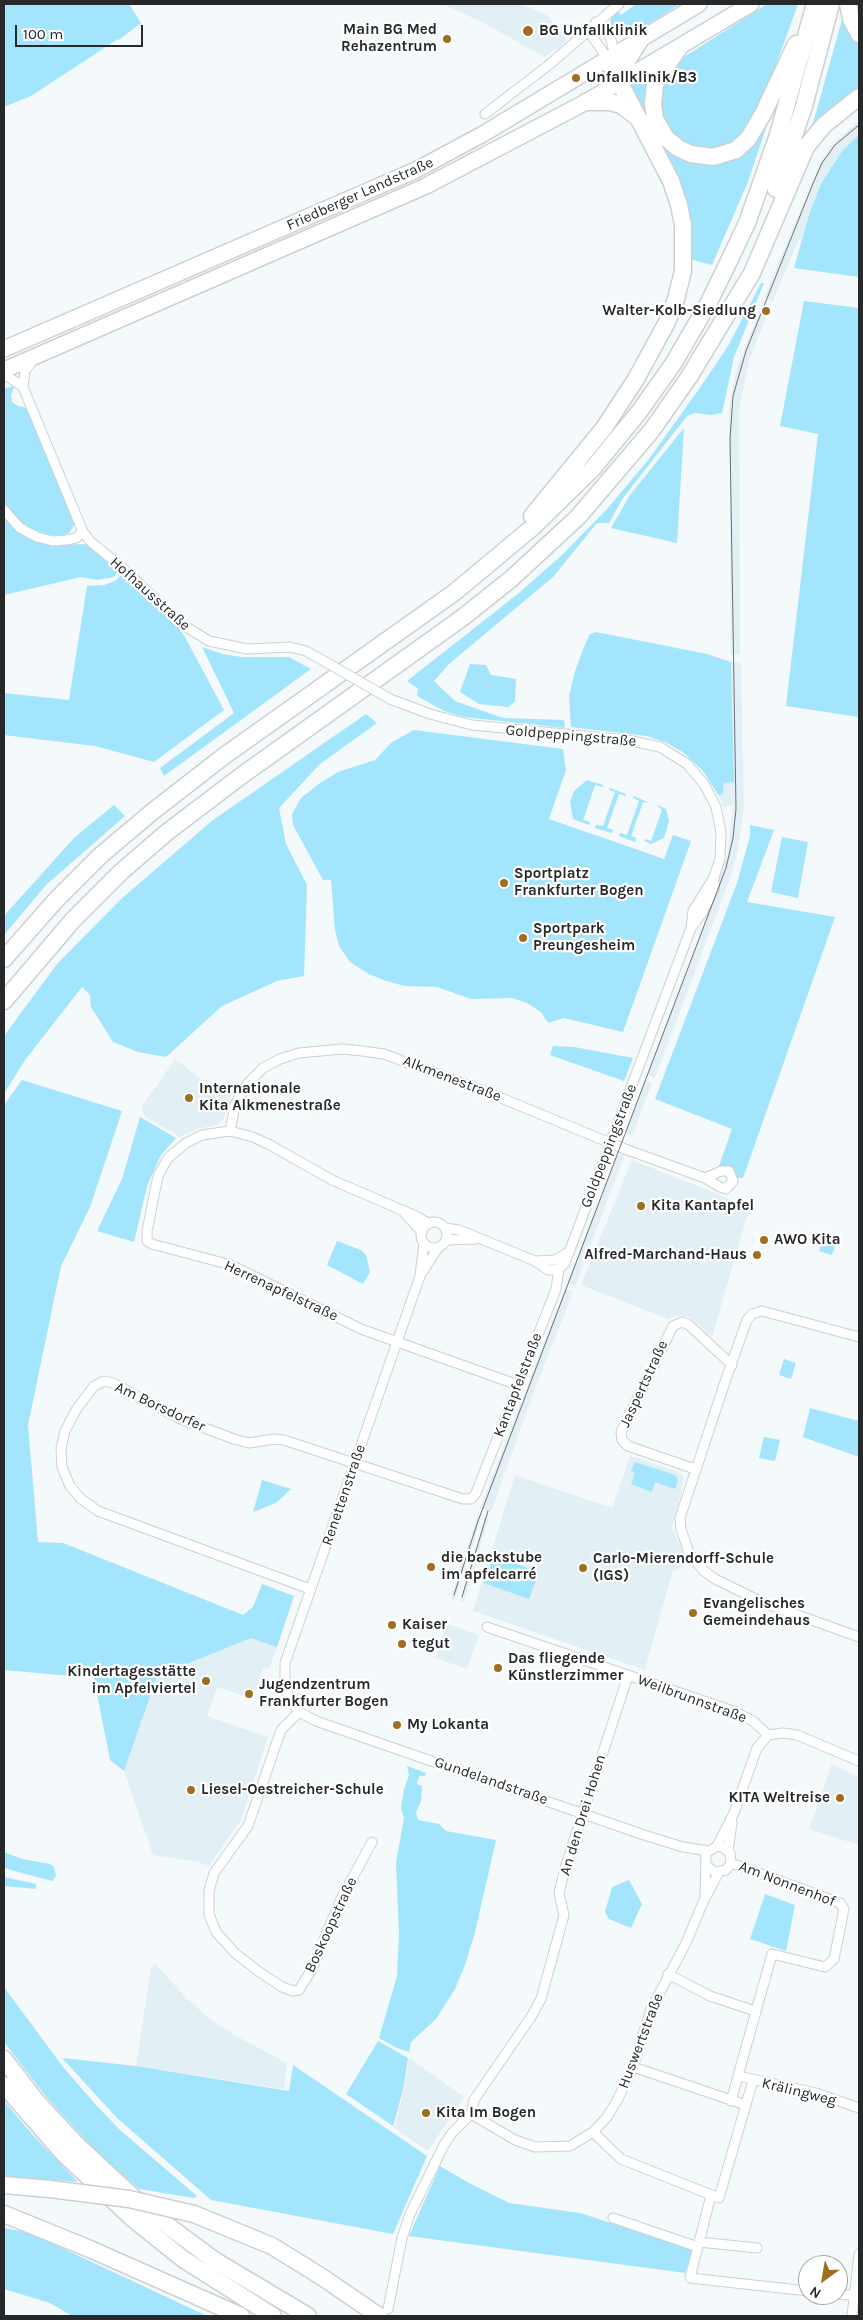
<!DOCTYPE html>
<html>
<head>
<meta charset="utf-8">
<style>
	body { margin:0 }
	#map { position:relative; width:863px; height:2320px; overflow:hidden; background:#f4f9fb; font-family:Karla,sans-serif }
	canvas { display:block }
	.frame { position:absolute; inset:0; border:5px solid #262829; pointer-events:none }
	.north { position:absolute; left:798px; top:2255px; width:50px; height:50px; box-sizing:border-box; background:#fff; border:1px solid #a8a9a9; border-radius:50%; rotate:212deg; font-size:14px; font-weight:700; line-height:20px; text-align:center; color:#262829 }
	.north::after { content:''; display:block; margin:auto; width:18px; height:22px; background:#a06e23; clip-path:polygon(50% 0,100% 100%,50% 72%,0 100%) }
	.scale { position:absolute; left:15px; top:25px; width:128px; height:22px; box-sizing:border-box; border:2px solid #262829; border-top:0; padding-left:6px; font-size:15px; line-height:18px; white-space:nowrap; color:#262829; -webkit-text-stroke:4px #fff; paint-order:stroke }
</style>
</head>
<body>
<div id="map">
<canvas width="863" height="2320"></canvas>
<div class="frame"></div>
<div class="north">N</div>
<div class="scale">100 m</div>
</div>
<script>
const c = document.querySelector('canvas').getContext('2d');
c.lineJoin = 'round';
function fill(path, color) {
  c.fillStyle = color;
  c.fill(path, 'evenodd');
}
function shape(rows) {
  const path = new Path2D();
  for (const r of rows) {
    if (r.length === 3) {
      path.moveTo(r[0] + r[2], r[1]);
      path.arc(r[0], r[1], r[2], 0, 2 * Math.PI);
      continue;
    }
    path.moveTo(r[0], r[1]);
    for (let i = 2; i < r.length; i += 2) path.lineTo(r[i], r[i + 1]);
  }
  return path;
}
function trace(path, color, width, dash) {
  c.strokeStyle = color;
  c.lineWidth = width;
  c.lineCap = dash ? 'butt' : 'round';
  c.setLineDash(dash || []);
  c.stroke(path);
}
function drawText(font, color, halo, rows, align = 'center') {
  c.font = font + ' Karla,sans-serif';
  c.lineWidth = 4.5;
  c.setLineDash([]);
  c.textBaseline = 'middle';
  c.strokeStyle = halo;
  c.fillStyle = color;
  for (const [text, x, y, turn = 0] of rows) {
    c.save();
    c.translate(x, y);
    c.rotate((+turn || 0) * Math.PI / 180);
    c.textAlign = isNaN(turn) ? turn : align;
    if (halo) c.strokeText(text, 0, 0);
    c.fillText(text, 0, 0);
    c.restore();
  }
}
fill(shape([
	[442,4,521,4,548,16,566,39,563,45,544,57,482,22],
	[859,121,859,135,842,151,821,184,802,238,799,239,773,301,764,298,821,161,833,143],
	[762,304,770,307,749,361,739,410,740,655,731,655,729,409,736,371],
	[731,662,741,662,744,809,738,849,731,875,655,1078,647,1075,696,947,728,852,733,804,724,808,719,796,723,793,724,783,734,782],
	[175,1059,206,1083,232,1093,224,1118,217,1125,197,1129,180,1137,146,1117,142,1111,143,1105],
	[645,1080,652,1083,632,1136,625,1133],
	[625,1154,575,1286,567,1283,617,1155],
	[632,1160,720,1195,749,1209,712,1337,689,1317,675,1316,668,1319,581,1285],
	[565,1289,573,1292,533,1394,491,1512,480,1508],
	[630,1456,677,1471,683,1476,683,1486,672,1528,688,1563,672,1573,645,1670,473,1611,515,1475,612,1508],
	[478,1514,482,1515,455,1600,451,1599],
	[485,1517,489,1518,463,1603,460,1602],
	[447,1624,479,1635,467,1669,435,1658],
	[251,1638,277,1647,269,1669,263,1668,253,1699,217,1687,207,1716,268,1737,241,1820,209,1866,198,1862,153,1855,124,1771,156,1676],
	[832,1764,859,1778,859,1845,809,1829],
	[155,1963,185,1997,209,2018,236,2036,287,2063,284,2089,136,2066,151,1967],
	[409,2058,464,2097,428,2151,394,2128,404,2090]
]), '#e2eff5');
fill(shape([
	[8,4,129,4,141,23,119,40,118,39,31,96,4,107,4,6],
	[636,4,680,4,634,33,621,35,614,32,610,29,611,17,618,11,621,15],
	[767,4,798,4,754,126,728,150,693,152,659,120,662,79,671,67,684,57],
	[844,13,859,42,859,93,811,130],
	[666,62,655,79,663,142,726,159,776,99,747,184,712,265,689,259,689,232,627,85],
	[859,135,859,277,794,268,809,215,821,184,842,151],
	[761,283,764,283,734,357,722,413,711,415,695,413,687,416,623,498,609,523,597,523,553,577,449,664,434,681,455,701,503,718,564,720,565,728,464,717,444,711,417,696,418,689,407,681,519,593,562,555,608,508,649,459,699,389,728,346],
	[804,301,859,308,859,717,786,706,818,434,780,426],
	[14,386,11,396,12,402,18,406,27,408,75,524,69,533,61,536,47,535,32,529,14,518,4,502,4,389],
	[684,428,677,543,611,528,630,495],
	[4,518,15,530,31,540,53,545,85,544,119,570,114,577,97,580,81,577,4,595],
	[123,573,176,624,185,637,224,710,154,762,95,746,4,735,4,693,69,700,87,586,104,585,115,581],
	[596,632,707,654,731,662,734,782,724,783,723,793,719,796,703,771,684,753,667,743,647,736,571,727,569,696,575,671,586,642,590,634],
	[202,647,222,654,242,657,289,657,311,669,164,776,160,768,234,713],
	[470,664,486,665,491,675,516,679,515,701,509,707,479,704,460,692],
	[366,714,377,723,320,764,279,808,286,844,307,885,304,976,277,981,222,1006,166,1057,138,1052,113,1042,91,1007,90,995,82,987,25,1060,4,1094,4,1036,57,964,121,899,213,820],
	[414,730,563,749,566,770,549,819,664,859,673,835,691,841,623,1032,564,1018,548,1023,541,1012,527,1003,512,998,471,999,437,987,405,986,386,981,369,974,350,962,339,946,335,930,331,880,323,880,293,825,292,814,301,798,320,783,338,772,375,760,392,742],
	[587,780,603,785,603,787,595,785,583,820,590,822,589,825,573,819,570,802,574,791],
	[610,788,626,794,626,796,619,794,607,828,613,830,612,833,595,828,596,825,603,826,615,792,609,790],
	[634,796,650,803,643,802,631,836,636,838,635,842,619,836,620,833,627,835,639,801,633,798],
	[114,805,125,816,46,885,4,935,4,916,11,908,75,837],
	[657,805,666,809,669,821,664,838,651,844,644,841,645,839,651,841,662,810],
	[750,825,774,830,747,902,835,917,743,1178,737,1178,735,1171,729,1167,719,1166,732,1129,655,1099,737,883,750,836],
	[782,837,808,842,798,898,771,892],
	[553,1046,574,1047,633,1058,624,1081,550,1055],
	[22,1080,122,1111,90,1207,61,1266,28,1425,38,1542,63,1543,243,1615,253,1607,262,1584,294,1596,277,1647,251,1638,157,1676,124,1771,110,1760,94,1678,4,1670,4,1105],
	[140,1117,176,1138,161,1155,147,1186,134,1242,97,1231,122,1179],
	[823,1238,836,1243,832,1255,819,1251],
	[337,1241,361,1250,366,1255,370,1272,363,1284,327,1265],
	[784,1359,796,1363,791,1379,779,1375],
	[810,1408,859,1421,859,1457,803,1437],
	[764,1437,780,1440,775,1461,759,1458],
	[635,1462,675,1475,678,1480,675,1489,655,1482,652,1492,631,1484,635,1473,631,1471],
	[262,1480,291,1489,276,1503,253,1512],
	[494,1556,539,1572,529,1599,484,1583],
	[407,1766,426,1773,425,1776,419,1776,417,1784,422,1786,421,1801,416,1812,418,1820,439,1824,446,1831,496,1840,475,1932,465,1965,455,1989,436,2019,411,2042,409,2052,397,2048,379,2038,397,1976,399,1934,396,1863,404,1818,401,1808,404,1789,409,1775],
	[4,1852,22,1859,50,1864,54,1867,56,1876,52,1881,4,1868],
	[4,1877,36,1884,36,1889,4,1886],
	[629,1880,642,1904,631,1928,609,1919,605,1912,612,1887],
	[765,1894,795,1905,786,1951,750,1939],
	[4,1987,63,2067,96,2105,120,2130,197,2196,194,2198,139,2189,94,2149,47,2098,4,2042],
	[378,2041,408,2058,403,2090,393,2126,346,2094],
	[62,2058,136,2066,289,2091,293,2065,427,2156,393,2234,211,2200,117,2118],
	[4,2101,31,2133,78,2182,4,2176],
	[440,2166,469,2183,509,2203,580,2213,693,2250,685,2273,409,2236],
	[4,2228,30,2233,207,2316,72,2316,50,2303,4,2289]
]), '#a3e5fc');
const minor = shape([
	[596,22,610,36,616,59],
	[588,30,609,61],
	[485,114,550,64,619,4],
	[4,374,23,387,83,532,91,542,124,569,180,623,209,641,247,649,290,647,306,651,324,661],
	[23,387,25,371,33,360],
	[4,510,20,528,37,537,53,541,66,540,76,538,83,532],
	[390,699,430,714,472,725,627,740,660,747,687,764,704,784,716,807,721,832,720,859,714,877,714,889,702,913,691,928,565,1263,559,1269,548,1270,535,1261,459,1230,445,1228],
	[691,928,693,911,714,877],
	[230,1131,235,1105,247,1084,263,1068,280,1059,299,1053,342,1049,362,1051,384,1054,489,1093,625,1149,705,1178,720,1187,726,1189,733,1181,729,1171,721,1171,705,1178],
	[405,1214,422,1232],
	[434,1235,13],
	[429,1224,418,1217,332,1180,270,1145,253,1137,230,1131,202,1135,186,1143,168,1158,158,1176,147,1231,147,1241,152,1244,231,1265,361,1329,518,1385],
	[446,1240,476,1239],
	[424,1243,420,1276,285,1663,285,1688,291,1701,299,1712,316,1721,644,1835,683,1847,708,1851],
	[535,1261,555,1260,569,1252],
	[421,1274,438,1248],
	[859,1337,762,1311,752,1314,747,1320,726,1379,680,1518,681,1529,689,1553,704,1571,715,1579,764,1603,859,1637],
	[695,1469,628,1446,622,1440,621,1432,673,1326,682,1322,689,1325,732,1365],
	[310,1589,98,1511,81,1499,70,1486,62,1467,61,1448,65,1431,76,1410,94,1386,104,1381,113,1383,178,1418,234,1439,249,1443,274,1439,284,1440,463,1499,471,1499,476,1493,556,1289,559,1269],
	[487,1627,736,1712,753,1721,768,1735],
	[299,1712,281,1730,248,1826,214,1873,209,1891,209,1914,216,1932,235,1953,258,1971,282,1987,293,1991,299,1990,312,1969,340,1901,372,1842],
	[768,1735,783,1733,797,1735,859,1761],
	[717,1846,734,1813,757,1748,768,1735],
	[728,1851,732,1823],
	[731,1863,840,1903,844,1909,834,1959,825,1967,772,1954,731,2101],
	[705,1896,706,1853,717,1846,723,1847,730,1853,731,1863,726,1870,715,1872,707,1866],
	[668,1974,710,1996,755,2011],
	[633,2067,746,2105],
	[738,2076,816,2093,859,2108],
	[471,2114,474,2100,531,2017,541,1999,564,1915,559,1893,565,1868,628,1676],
	[471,2114,515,2140,535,2147,570,2146,593,2132,607,2117,618,2099,633,2067,651,2009,686,1943,704,1900,719,1872],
	[593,2132,621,2159,719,2198,753,2080],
	[711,2195,690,2278,808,2291],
	[613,2218,698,2247],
	[699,2242,757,2248],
	[838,2294,859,2296],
	[388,2309,402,2238,410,2214,444,2145,452,2133,471,2114],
	[852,2316,859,2254]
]);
const primary = shape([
	[4,349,416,170,483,134,699,4],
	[4,370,426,186,586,102,751,4]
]);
const motorway = shape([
	[848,4,851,19,859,34],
	[679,48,659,76,655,85,653,103,655,119,666,138,678,148,691,154,713,157,736,150,748,139,763,114,796,44],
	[620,83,626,62,639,42],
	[586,102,610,102,621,105,637,117],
	[776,189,804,106,831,4],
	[532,516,604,428,636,379,667,322,676,299,683,271,683,225,679,205,671,181,608,60],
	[4,959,56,900,101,855,152,812,224,756,455,592,534,526,594,467,639,412,673,364,708,304,729,261,747,223,777,138,815,4],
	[4,1001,73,920,121,872,166,833,241,776,462,618,511,579,578,517,652,430,689,377,752,273,806,147,824,125,859,97],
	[4,2059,37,2102,74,2142,148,2211,214,2260,308,2316],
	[4,2085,63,2153,132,2218,183,2259,273,2316],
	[4,2185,50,2189],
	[4,2214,90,2249,241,2316],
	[194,2214,272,2246,322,2277,379,2316]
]);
trace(minor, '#cbd1d2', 11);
trace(primary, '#cbd1d2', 18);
trace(motorway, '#cbd1d2', 19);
trace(minor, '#fff', 9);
trace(primary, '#fff', 15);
trace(motorway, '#fff', 16);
trace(shape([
	[454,1595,478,1521,726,868,733,838,736,809,730,439,733,396,746,351,814,181,822,163,835,145,859,125],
	[462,1597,488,1511]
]), '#6e7172', 1);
const minorBridge = shape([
	[324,661,390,699]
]);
const motorwayBridge = shape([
	[50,2189,129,2199,194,2214]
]);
trace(minorBridge, '#cbd1d2', 11, []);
trace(motorwayBridge, '#cbd1d2', 19, []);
trace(minorBridge, '#fff', 9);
trace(motorwayBridge, '#fff', 16);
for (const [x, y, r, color] of [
	[528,31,6,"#a06e23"],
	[447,39,5,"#a06e23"],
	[576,78,5,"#a06e23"],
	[766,311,5,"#a06e23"],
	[504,883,5,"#a06e23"],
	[523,938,5,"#a06e23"],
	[189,1098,5,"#a06e23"],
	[641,1206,5,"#a06e23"],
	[764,1240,5,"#a06e23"],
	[757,1255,5,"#a06e23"],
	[431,1567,5,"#a06e23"],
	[583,1568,5,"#a06e23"],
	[693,1613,5,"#a06e23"],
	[392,1625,5,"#a06e23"],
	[402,1644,5,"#a06e23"],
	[498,1668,5,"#a06e23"],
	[206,1681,5,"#a06e23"],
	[249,1694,5,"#a06e23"],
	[397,1725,5,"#a06e23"],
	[191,1790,5,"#a06e23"],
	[840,1798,5,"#a06e23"],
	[426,2113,5,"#a06e23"]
]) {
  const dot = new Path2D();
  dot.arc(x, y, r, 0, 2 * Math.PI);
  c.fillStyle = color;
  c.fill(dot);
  trace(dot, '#fff', 2);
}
drawText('bold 15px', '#262829', '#fff', [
	["Main BG Med",437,30,"right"],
	["Rehazentrum",437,47,"right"],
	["BG Unfallklinik",539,31],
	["Unfallklinik/B3",586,78],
	["Walter-Kolb-Siedlung",756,311,"right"],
	["Sportplatz",514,874],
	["Frankfurter Bogen",514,891],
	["Sportpark",533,929],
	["Preungesheim",533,946],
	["Internationale",199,1089],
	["Kita Alkmenestraße",199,1106],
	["Kita Kantapfel",651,1206],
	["AWO Kita",774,1240],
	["Alfred-Marchand-Haus",747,1255,"right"],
	["die backstube",441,1558],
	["im apfelcarré",441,1575],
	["Carlo-Mierendorff-Schule",593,1559],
	["(IGS)",593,1576],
	["Evangelisches",703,1604],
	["Gemeindehaus",703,1621],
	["Kaiser",402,1625],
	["tegut",412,1644],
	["Das fliegende",508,1659],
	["Künstlerzimmer",508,1676],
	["Kindertagesstätte",196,1672,"right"],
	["im Apfelviertel",196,1689,"right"],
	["Jugendzentrum",259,1685],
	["Frankfurter Bogen",259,1702],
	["My Lokanta",407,1725],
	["Liesel-Oestreicher-Schule",201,1790],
	["KITA Weltreise",830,1798,"right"],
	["Kita Im Bogen",436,2113]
], 'left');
drawText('15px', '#262829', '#fff', [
	["Friedberger Landstraße",360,194,-24],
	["Hofhausstraße",150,594,42],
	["Goldpeppingstraße",571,736,5],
	["Alkmenestraße",452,1079,21],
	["Goldpeppingstraße",609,1146,-69],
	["Herrenapfelstraße",281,1291,25],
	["Jaspertstraße",644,1384,-65],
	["Kantapfelstraße",518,1385,-69],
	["Am Borsdorfer",160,1407,25],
	["Renettenstraße",344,1495,-71],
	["Weilbrunnstraße",692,1699,20],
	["Gundelandstraße",491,1781,19],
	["An den Drei Hohen",583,1815,-73],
	["Am Nonnenhof",787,1884,21],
	["Boskoopstraße",331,1925,-65],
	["Huswertstraße",641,2041,-69],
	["Krälingweg",799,2092,14]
]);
</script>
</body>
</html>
